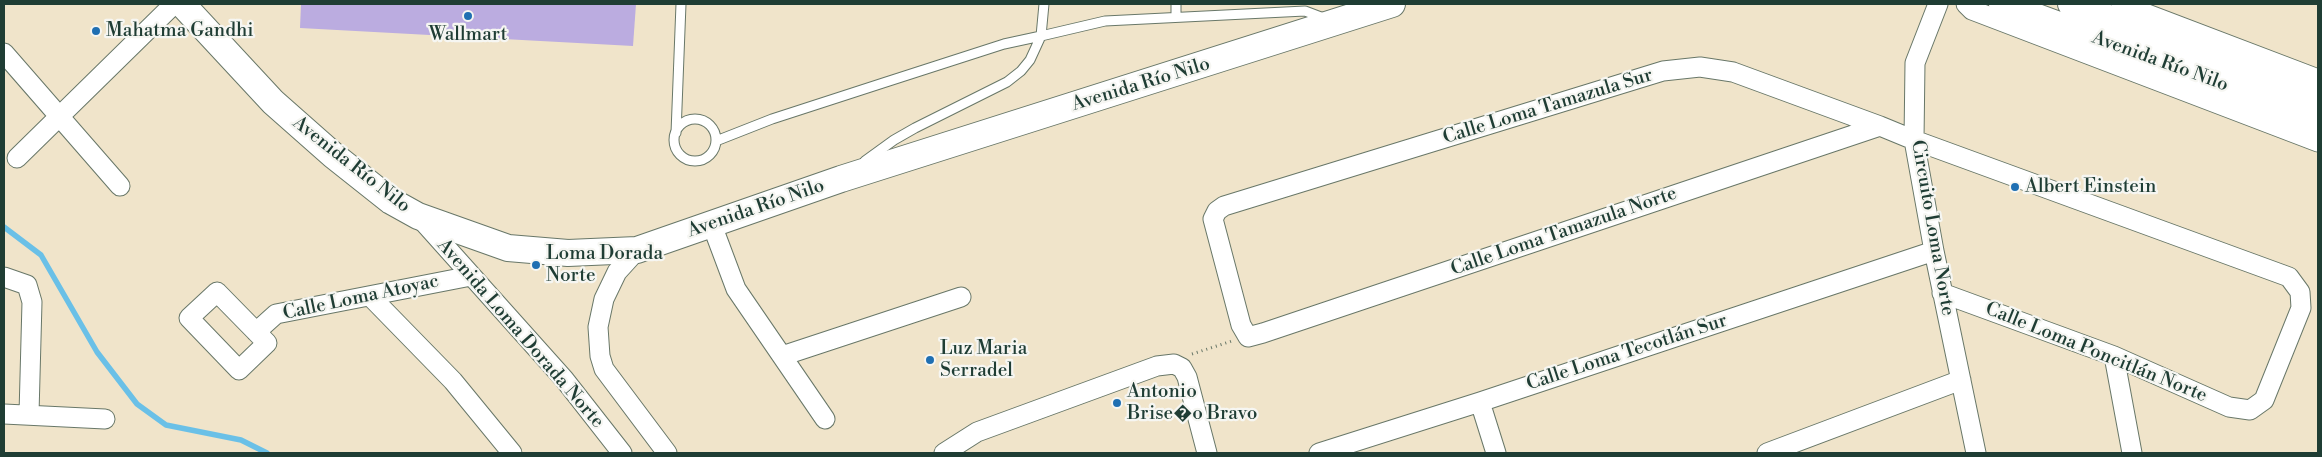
<!DOCTYPE html>
<html>
<head>
<meta charset="utf-8">
<style>
	body { margin:0 }
	#map { position:relative; width:2322px; height:457px; overflow:hidden; background:#f0e4ca; font-family:"Libre Bodoni",serif }
	canvas { display:block }
	.frame { position:absolute; inset:0; border:5px solid #1f3d34; pointer-events:none }
</style>
</head>
<body>
<div id="map">
<canvas width="2322" height="457"></canvas>
<div class="frame"></div>
</div>
<script>
const c = document.querySelector('canvas').getContext('2d');
c.lineJoin = 'round';
function shape(rows) {
  const path = new Path2D();
  for (const r of rows) {
    if (r.length === 3) {
      path.moveTo(r[0] + r[2], r[1]);
      path.arc(r[0], r[1], r[2], 0, 2 * Math.PI);
      continue;
    }
    path.moveTo(r[0], r[1]);
    for (let i = 2; i < r.length; i += 2) path.lineTo(r[i], r[i + 1]);
  }
  return path;
}
function trace(path, color, width, dash) {
  c.strokeStyle = color;
  c.lineWidth = width;
  c.lineCap = dash ? 'butt' : 'round';
  c.setLineDash(dash || []);
  c.stroke(path);
}
function fill(path, color) {
  c.fillStyle = color;
  c.fill(path, 'evenodd');
}
function drawText(font, color, halo, rows, align = 'center') {
  c.font = font + ' "Libre Bodoni",serif';
  c.lineWidth = 4.5;
  c.setLineDash([]);
  c.textBaseline = 'middle';
  c.strokeStyle = halo;
  c.fillStyle = color;
  for (const [text, x, y, turn = 0] of rows) {
    c.save();
    c.translate(x, y);
    c.rotate((+turn || 0) * Math.PI / 180);
    c.textAlign = isNaN(turn) ? turn : align;
    if (halo) c.strokeText(text, 0, 0);
    c.fillText(text, 0, 0);
    c.restore();
  }
}
trace(shape([
	[4,227,41,255,97,352,137,404,166,425,241,440,267,453]
]), '#6ac0e7', 5.5);
fill(shape([
	[301,4,636,4,633,46,300,28]
]), '#bbace0');
const service = shape([
	[1176,4,1176,17],
	[695,140,21],
	[676,133,681,4],
	[716,141,772,119,883,83,1004,44,1041,36,1044,4],
	[865,161,894,140,915,128,1007,82,1021,71,1030,60,1041,36,1105,21,1305,11,1326,19]
]);
const minor = shape([
	[1938,4,1915,63,1914,140,1934,251,1976,453],
	[1966,4,1972,10,2318,142],
	[2121,4,2318,79],
	[4,53,120,186],
	[1880,126,1263,333,1248,337,1241,325,1213,219,1217,211,1224,206,1663,71,1700,67,1733,72,1880,126,1914,140,2289,277,2300,292,2301,308,2264,400,2250,410,2229,407,2114,356,1942,293],
	[17,158,174,4],
	[419,217,564,379,622,453],
	[712,225,736,289,825,419],
	[637,250,617,272,604,299,598,327,600,356,604,369,667,453],
	[4,277,27,285,32,302,29,414],
	[217,292,267,343,239,370,189,318,217,292],
	[370,296,453,381,512,453],
	[256,332,276,314,471,276],
	[782,356,961,297],
	[2114,356,2132,453],
	[1480,402,1496,453],
	[4,414,105,419],
	[944,453,977,432,1157,366,1174,364,1182,368,1187,377,1207,453],
	[1319,453,1480,402,1934,251],
	[1767,453,1961,380]
]);
const secondary = shape([
	[182,4,273,102,333,155,391,201,418,216,508,248,568,253,637,250,841,179,1392,4],
	[2002,4,2318,121],
	[2071,4,2318,97]
]);
trace(service, '#687768', 11);
trace(minor, '#687768', 21);
trace(secondary, '#687768', 28);
trace(shape([
	[1192,354,1232,341]
]), '#687768', 3, [1, 4]);
trace(service, '#fff', 9);
trace(minor, '#fff', 19);
trace(secondary, '#fff', 26);
for (const [x, y, r, color] of [
	[468,16,5,"#1f6fb2"],
	[96,31,5,"#1f6fb2"],
	[2015,187,5,"#1f6fb2"],
	[536,265,5,"#1f6fb2"],
	[930,360,5,"#1f6fb2"],
	[1117,403,5,"#1f6fb2"]
]) {
  const dot = new Path2D();
  dot.arc(x, y, r, 0, 2 * Math.PI);
  c.fillStyle = color;
  c.fill(dot);
  trace(dot, '#f6f6f2', 2);
}
drawText('19px', '#1f3d34', '#f6f6f2', [
	["Mahatma Gandhi",106,31],
	["Wallmart",468,35,"center"],
	["Albert Einstein",2025,187],
	["Loma Dorada",546,254],
	["Norte",546,276],
	["Luz Maria",940,349],
	["Serradel",940,371],
	["Antonio",1127,392],
	["Brise�o Bravo",1127,414]
], 'left');
drawText('19px', '#1f3d34', '#f6f6f2', [
	["Avenida Río Nilo",2160,62,20],
	["Avenida Río Nilo",1141,85,-17],
	["Calle Loma Tamazula Sur",1548,107,-17],
	["Avenida Río Nilo",351,165,38],
	["Avenida Río Nilo",756,209,-19],
	["Circuito Loma Norte",1932,228,80],
	["Calle Loma Tamazula Norte",1564,232,-19],
	["Calle Loma Atoyac",361,298,-12],
	["Avenida Loma Dorada Norte",520,334,49],
	["Calle Loma Tecotlán Sur",1627,353,-18],
	["Calle Loma Poncitlán Norte",2096,353,22]
]);
</script>
</body>
</html>
